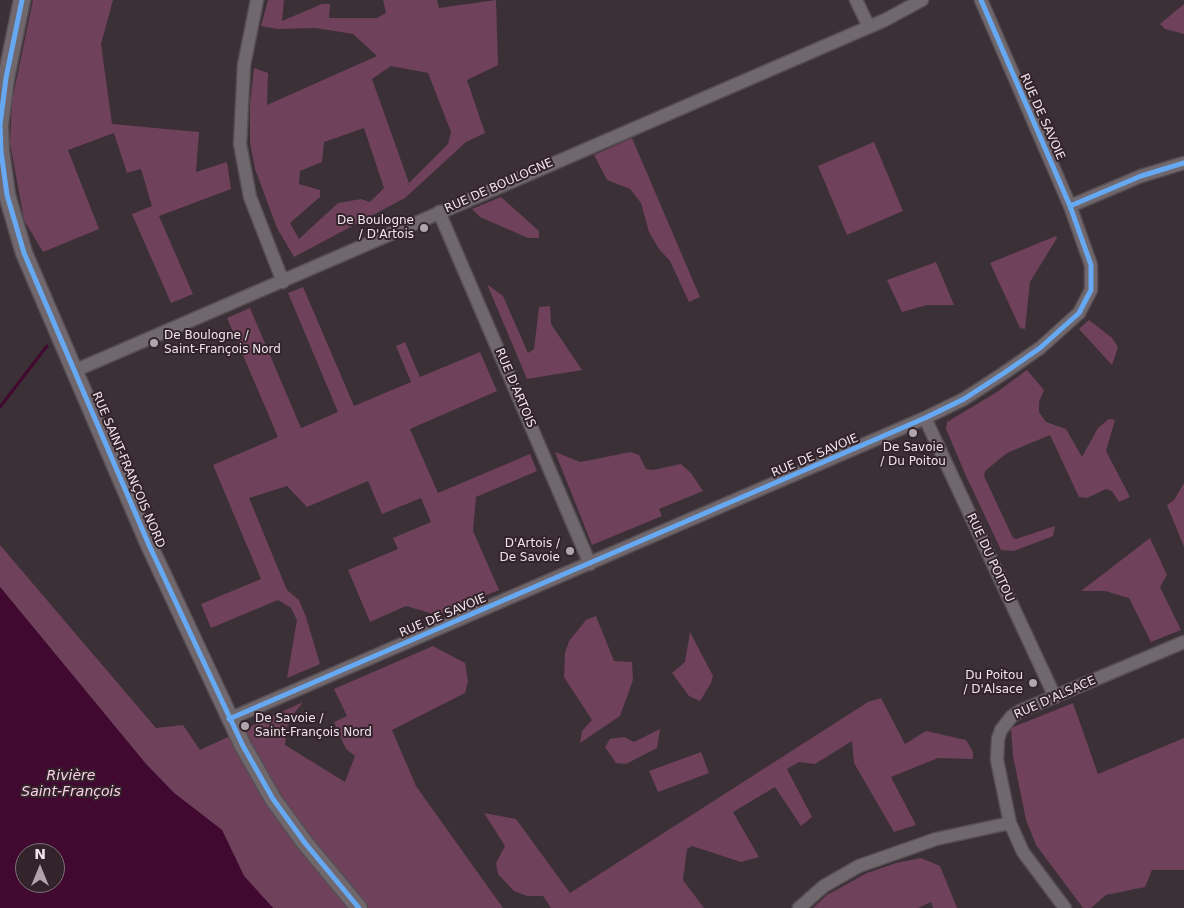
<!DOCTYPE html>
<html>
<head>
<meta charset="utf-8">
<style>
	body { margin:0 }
	#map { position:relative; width:1184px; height:908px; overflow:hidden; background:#3a3035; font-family:"DejaVu Sans",sans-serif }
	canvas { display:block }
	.north { position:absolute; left:15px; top:843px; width:50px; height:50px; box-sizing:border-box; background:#33232b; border:1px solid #7e7077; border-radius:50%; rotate:0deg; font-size:14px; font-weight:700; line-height:20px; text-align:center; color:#efe4e9 }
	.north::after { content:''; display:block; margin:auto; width:18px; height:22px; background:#b0a5aa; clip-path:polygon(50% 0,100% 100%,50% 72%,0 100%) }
</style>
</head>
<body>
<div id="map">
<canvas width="1184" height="908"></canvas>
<div class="north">N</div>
</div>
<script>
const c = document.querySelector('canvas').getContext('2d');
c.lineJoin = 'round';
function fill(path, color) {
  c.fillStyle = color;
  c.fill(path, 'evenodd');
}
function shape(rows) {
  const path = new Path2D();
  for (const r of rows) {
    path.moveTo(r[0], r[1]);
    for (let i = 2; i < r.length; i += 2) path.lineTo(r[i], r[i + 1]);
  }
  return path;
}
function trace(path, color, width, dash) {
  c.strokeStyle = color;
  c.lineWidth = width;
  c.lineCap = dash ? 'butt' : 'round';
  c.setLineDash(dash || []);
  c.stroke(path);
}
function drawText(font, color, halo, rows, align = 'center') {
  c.font = font + ' "DejaVu Sans",sans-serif';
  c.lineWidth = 4;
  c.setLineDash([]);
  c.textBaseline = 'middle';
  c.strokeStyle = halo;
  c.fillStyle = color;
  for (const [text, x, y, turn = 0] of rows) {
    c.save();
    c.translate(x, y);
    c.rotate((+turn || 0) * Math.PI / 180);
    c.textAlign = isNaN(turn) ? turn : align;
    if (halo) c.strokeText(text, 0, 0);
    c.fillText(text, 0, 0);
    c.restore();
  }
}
fill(shape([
	[33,0,113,0,101,44,112,124,199,132,196,172,227,162,231,189,159,216,193,294,171,303,132,214,152,206,141,169,127,173,114,133,68,150,99,229,43,252,24,220,10,143,12,101],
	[268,0,284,0,282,21,322,4,330,4,329,18,377,18,386,13,383,0,437,0,439,8,496,0,498,65,467,80,485,133,466,142,405,198,294,257,277,228,255,169,250,143,250,104,254,68,268,73,267,105,377,56,353,34,316,28,277,29,261,26],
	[391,66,428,73,451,132,448,144,409,183,372,79],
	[364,128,384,188,370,202,361,199,338,203,299,239,290,223,320,197,320,190,299,184,300,171,322,162,324,142],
	[1184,4,1184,34,1165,29,1160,24],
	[632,138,700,297,689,302,670,261,659,249,649,232,641,203,630,189,607,180,594,155],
	[874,142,903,211,847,235,818,166],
	[501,197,539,231,539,238,528,238,480,217,472,209],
	[1056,236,1057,238,1030,282,1025,329,1020,328,990,263],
	[936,262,954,305,927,305,902,312,887,280],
	[487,284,503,296,528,353,534,349,539,307,550,306,551,324,582,370,527,379],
	[303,287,354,406,411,382,396,346,405,342,420,377,480,352,497,391,410,429,438,493,530,454,537,471,476,497,473,531,499,590,437,615,406,606,370,622,348,570,398,549,393,538,431,522,421,498,382,514,368,481,307,507,287,486,249,498,287,590,299,600,306,617,320,664,287,678,297,620,291,608,278,600,211,628,201,604,261,579,213,465,278,437,227,318,250,308,301,428,338,412,288,293],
	[1089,320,1112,338,1118,347,1112,365,1079,329],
	[1027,370,1044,390,1039,402,1039,412,1046,422,1066,429,1082,457,1098,428,1109,419,1115,420,1106,451,1130,497,1119,502,1112,491,1106,489,1087,498,1079,497,1050,435,1007,453,985,471,984,476,1013,538,1016,539,1055,526,1053,536,1014,551,1001,550,966,476,946,429,947,422,997,392],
	[555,452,580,462,631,452,639,455,646,469,653,470,681,464,691,473,703,491,659,509,662,516,592,545],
	[1184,483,1184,547,1167,505,1174,500],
	[1150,538,1167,575,1160,587,1181,630,1151,642,1129,598,1105,591,1081,591],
	[0,545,156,728,183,725,200,750,303,702,288,721,285,745,345,782,355,756,346,749,334,722,347,716,334,689,433,646,465,663,468,681,465,693,392,730,416,786,503,908,273,908,244,876,222,830,174,793,146,764,0,587],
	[596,616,614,661,632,662,633,680,620,716,580,743,582,731,592,720,564,677,565,653,569,641,586,620],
	[690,632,713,676,711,683,700,701,689,696,672,673,685,662],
	[881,698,905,744,926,731,966,740,973,752,973,759,938,758,891,777,916,825,894,832,854,763,852,741,815,764,799,762,787,769,812,817,801,826,775,787,733,812,759,857,741,862,692,846,687,849,683,880,704,908,551,908,543,896,527,896,514,891,498,874,496,863,505,846,484,813,516,819,570,893,868,702],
	[1073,703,1098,774,1184,738,1184,870,1152,870,1145,887,1106,895,1091,908,1083,908,1036,845,1026,820,1013,756,1011,728],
	[660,729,657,748,626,764,616,763,605,747,610,739,624,737,634,742],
	[701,752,709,773,658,792,649,771],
	[921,858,940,866,957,908,933,908,931,902,918,908,813,908,827,895,867,873,896,863]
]), '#70415b');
fill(shape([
	[0,587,146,764,174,793,222,830,244,876,273,908,0,908],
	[25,853,55,853,55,883,25,883]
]), '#41092f');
trace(shape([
	[0,407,47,346]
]), '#41092f', 3);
const minor = shape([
	[257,0,244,65,240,144,250,197,283,282],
	[856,0,869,27],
	[1070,206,1141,176,1184,163],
	[439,212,590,564],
	[74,371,885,20,922,0],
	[925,418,1055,697],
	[229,719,925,418,964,399,1004,373,1040,348,1079,313,1091,290,1091,265,1070,206,981,0],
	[799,908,824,886,859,866,936,839,1010,823],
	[1065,908,1023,852,1010,823,997,760,998,739,1001,730,1012,716,1020,711,1184,642]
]);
const tertiary = shape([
	[22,0,6,78,0,125,1,151,7,195,24,253,149,545,243,746,273,799,305,843,359,908]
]);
trace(minor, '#564e52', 15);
trace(tertiary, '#564e52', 19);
trace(minor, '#70686c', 12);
trace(tertiary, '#70686c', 16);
trace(shape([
	[22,0,6,78,0,125,1,151,7,195,24,253,149,545,243,746,273,799,305,843,359,908],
	[1070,206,1141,176,1184,163],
	[229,719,925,418,964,399,1004,373,1040,348,1079,313,1091,290,1091,265,1070,206,981,0]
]), '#66a8f1', 5);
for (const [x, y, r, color] of [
	[424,228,5,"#b0a5aa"],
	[154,343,5,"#b0a5aa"],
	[913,433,5,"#b0a5aa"],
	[570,551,5,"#b0a5aa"],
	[1033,683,5,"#b0a5aa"],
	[245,726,5,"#b0a5aa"]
]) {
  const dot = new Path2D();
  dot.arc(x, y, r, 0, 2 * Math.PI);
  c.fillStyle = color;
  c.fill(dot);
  trace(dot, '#33232b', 2);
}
drawText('12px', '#efe4e9', '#33232b', [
	["RUE DE SAVOIE",1042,117,66],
	["RUE DE BOULOGNE",499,186,-24],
	["RUE D'ARTOIS",515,388,67],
	["RUE DE SAVOIE",815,456,-23],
	["RUE SAINT-FRANÇOIS NORD",128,470,67],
	["RUE DU POITOU",990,558,65],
	["RUE DE SAVOIE",443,616,-23],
	["RUE D'ALSACE",1055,698,-24]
]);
drawText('12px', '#efe4e9', '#33232b', [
	["De Boulogne",414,221],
	["/ D'Artois",414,235],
	["De Boulogne /",164,336,"left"],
	["Saint-François Nord",164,350,"left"],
	["De Savoie",913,448,"center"],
	["/ Du Poitou",913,462,"center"],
	["D'Artois /",560,544],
	["De Savoie",560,558],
	["Du Poitou",1023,676],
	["/ D'Alsace",1023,690],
	["De Savoie /",255,719,"left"],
	["Saint-François Nord",255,733,"left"]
], 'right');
drawText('italic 14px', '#f9d1e5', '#33232b', [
	["Rivière",71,776],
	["Saint-François",71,792]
]);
</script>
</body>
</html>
